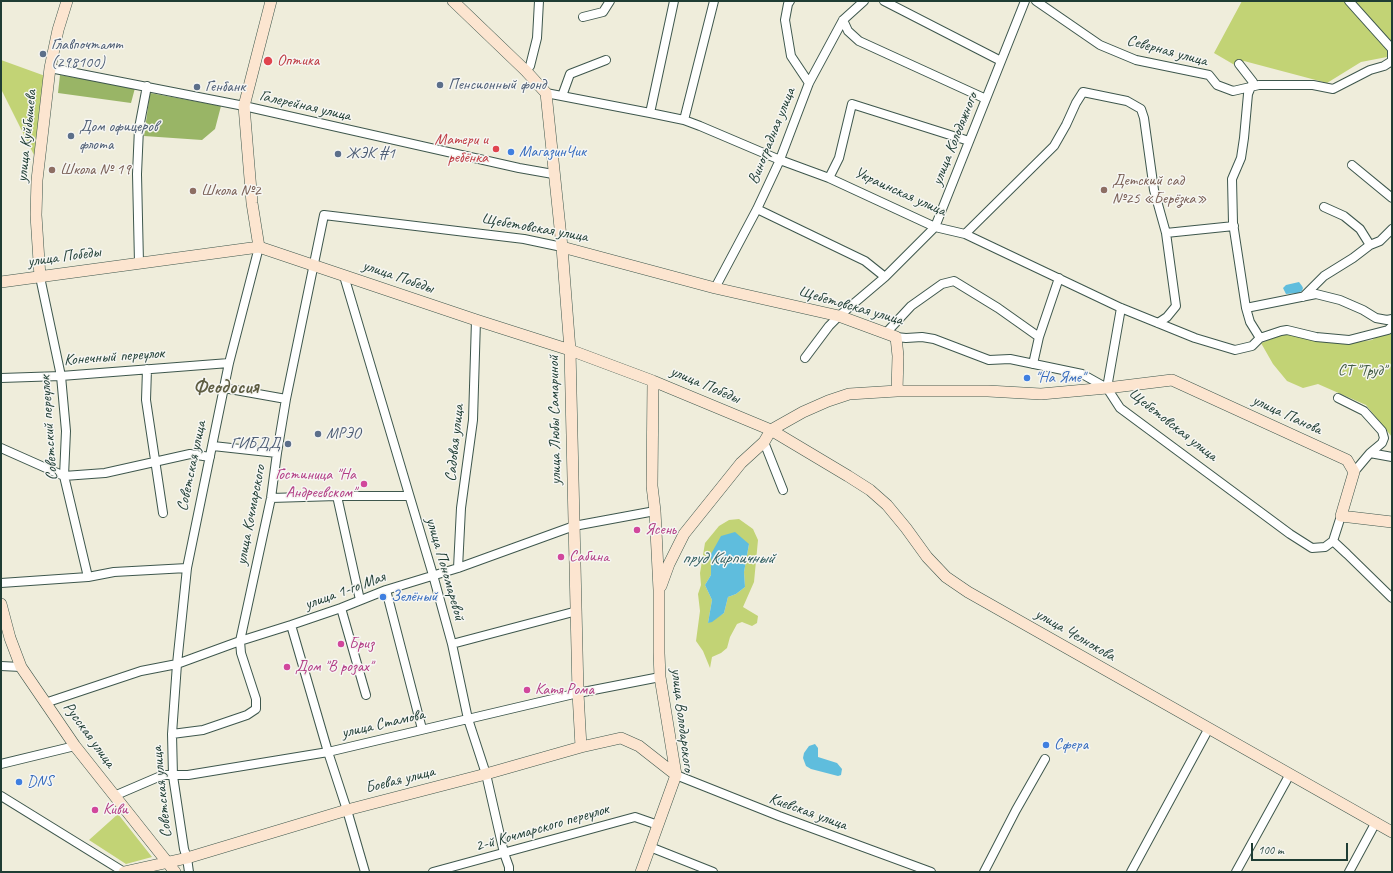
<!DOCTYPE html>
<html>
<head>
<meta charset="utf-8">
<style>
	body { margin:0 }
	#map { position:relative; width:1393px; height:873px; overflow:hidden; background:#efeddb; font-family:Caveat,sans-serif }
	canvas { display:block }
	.frame { position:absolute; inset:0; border:2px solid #1f3d34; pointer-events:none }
	.scale { position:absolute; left:1251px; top:843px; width:97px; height:18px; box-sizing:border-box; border:2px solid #1f3d34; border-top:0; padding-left:5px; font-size:12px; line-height:14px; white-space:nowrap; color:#1f3d34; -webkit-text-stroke:3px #f6f6f2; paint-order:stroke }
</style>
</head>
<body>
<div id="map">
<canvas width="1393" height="873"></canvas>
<div class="frame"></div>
<div class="scale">100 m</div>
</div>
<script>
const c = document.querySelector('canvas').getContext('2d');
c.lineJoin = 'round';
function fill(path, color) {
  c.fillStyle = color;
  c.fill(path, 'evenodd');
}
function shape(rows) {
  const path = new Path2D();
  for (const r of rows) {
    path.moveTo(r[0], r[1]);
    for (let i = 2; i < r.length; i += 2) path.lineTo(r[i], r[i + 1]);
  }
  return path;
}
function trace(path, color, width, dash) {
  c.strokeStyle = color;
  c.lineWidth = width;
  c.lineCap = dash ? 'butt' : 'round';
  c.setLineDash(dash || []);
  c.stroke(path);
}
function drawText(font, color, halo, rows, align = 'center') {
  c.font = font + ' Caveat,sans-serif';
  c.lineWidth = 3;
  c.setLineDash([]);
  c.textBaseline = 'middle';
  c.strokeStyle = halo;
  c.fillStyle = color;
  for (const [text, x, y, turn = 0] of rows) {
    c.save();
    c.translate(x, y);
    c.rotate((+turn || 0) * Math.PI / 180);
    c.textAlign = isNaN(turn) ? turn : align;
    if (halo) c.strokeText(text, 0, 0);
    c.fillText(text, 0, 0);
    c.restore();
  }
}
fill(shape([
	[1242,1,1392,1,1392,56,1361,62,1327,83,1244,61,1238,67,1214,53],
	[1,60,48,77,36,159,1,89],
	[1392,326,1392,437,1366,405,1318,384,1303,388,1287,381,1273,364,1261,343,1285,334,1344,344,1372,340],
	[739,519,753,529,758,540,754,582,743,607,758,616,757,623,752,626,742,622,737,624,730,637,727,648,721,653,712,657,710,668,703,651,696,641,700,611,698,594,701,585,700,573,705,543,719,526,729,520],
	[749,544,744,572,745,587,736,594,728,597,724,613,708,623,712,600,705,585,711,575,711,554],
	[118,814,152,857,126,864,89,840]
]), '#c2d375');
fill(shape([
	[60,75,135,88,131,103,58,93],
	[150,93,221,106,215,129,202,140,144,136]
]), '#99b566');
fill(shape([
	[1299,282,1302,286,1303,288,1302,291,1298,293,1286,294,1283,288,1286,285],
	[735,532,749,544,744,572,745,587,736,594,728,597,724,613,712,622,708,623,712,600,705,585,711,575,711,554,721,536],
	[815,744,818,748,818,757,837,763,842,769,841,775,838,776,811,769,806,766,803,758,804,753,809,746]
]), '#5fbddd');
const street = shape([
	[790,1,788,4,785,20,791,56,809,83],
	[884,1,1001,61],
	[1036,1,1100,45,1136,60,1209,75,1217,85,1233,91,1259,85,1313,85,1333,89,1370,70,1384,66,1392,61,1392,49,1349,1],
	[583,17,603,12,610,1],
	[843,20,848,31,859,41,986,99],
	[1239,64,1253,82,1248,94,1244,138,1241,158,1232,179,1233,223,1246,308,1250,322,1260,338],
	[50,68,244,106,519,168,553,174],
	[526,71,530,66,537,38,539,1],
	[546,93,650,113,684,120,700,126,780,160,829,178,935,227,965,234,1121,308,1195,338,1235,350,1252,346,1260,338,1281,331,1287,330,1316,337,1349,340,1388,330,1392,326],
	[562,96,570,74,606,60],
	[650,113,674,1],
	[684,120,714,1],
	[1352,165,1392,198],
	[829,178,839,158,852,104,969,141],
	[1324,207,1344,216,1360,229,1370,245],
	[757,209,865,261,885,277],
	[1166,233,1234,226],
	[965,234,1054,146,1066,125,1076,103,1083,92,1127,101,1141,109,1144,118,1154,190,1166,233,1176,306,1167,317,1158,323],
	[139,263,137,174,139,128,147,86],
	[344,276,433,575,452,644,468,719,486,774,504,853,509,867,509,872],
	[40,277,61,376,66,431,64,476,88,577],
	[715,288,757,209,779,162,809,83,843,20,864,1],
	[1303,297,1324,276,1353,258,1370,245,1380,241,1392,229],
	[1246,308,1316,294,1340,300,1363,310,1376,318,1387,320,1392,319],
	[886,333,911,306,942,284,954,281,998,308,1039,337,1033,364],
	[896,337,906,338,922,337,934,339,989,360,1010,359,1082,374,1107,388,1120,408,1290,534,1312,548,1325,547,1333,541,1341,516],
	[1039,337,1059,278],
	[805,358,829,326,839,316,885,277,935,227,1025,1],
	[147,369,146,400,163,513],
	[1,378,61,376,229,363],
	[224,388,286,399],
	[1107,388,1121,308],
	[1338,398,1364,411,1382,431,1384,438,1382,443,1370,453],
	[764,442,783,490],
	[213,446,277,453],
	[1,448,64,476,105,473,190,454,210,457],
	[1354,472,1370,453,1392,457],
	[337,496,360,600],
	[271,498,337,496,409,496],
	[1333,541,1347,554,1392,598],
	[458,568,461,508,473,420,476,320],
	[1,583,88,577,114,572,187,568],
	[386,590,422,729],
	[341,608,366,695],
	[291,625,328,752,347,810,365,872],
	[452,644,577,611],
	[1,666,21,667],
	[45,703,141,671,177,664,240,641,291,625,341,608,386,590,458,568,574,526,655,511],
	[172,734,203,730,247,715,256,709,256,699,241,653,240,641,271,498,277,453,286,399,324,215,524,239,562,247],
	[1,764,75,746],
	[676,775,779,816,931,872],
	[1,796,124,872],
	[114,796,163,775,188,775,328,752,578,693,660,677],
	[650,847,713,872],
	[189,872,187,858,184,849,173,776,172,734,177,664,187,568,229,363,259,247],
	[433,872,635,817,658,825],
	[984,872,1016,810,1045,759],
	[1131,872,1209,728],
	[1236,872,1290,774],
	[1349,872,1376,822]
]);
const secondary = shape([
	[453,1,526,71,546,93,562,247,570,350,578,693,581,747],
	[259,247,252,203,244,106,271,1],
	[562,247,715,288,839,316,896,337,898,356,897,391],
	[40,277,36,215,37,180,50,68,58,30,67,1],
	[1,282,259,247,476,320,570,350,653,381,771,430,848,476,870,490,887,505,906,528,927,557,946,577,968,592,1392,832],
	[771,430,803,412,828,401,849,394,897,391,988,391,1041,394,1107,388,1172,380,1347,460,1354,472,1341,516,1392,522],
	[661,586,669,564,684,534,741,463,764,442,771,430],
	[1,604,10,638,21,667,75,746,175,872],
	[124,872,187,858,347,810,486,774,581,747,621,738,639,746,676,775],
	[641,872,676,775,660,677,659,653,659,590,655,511,652,486,653,381]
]);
trace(street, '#3e574d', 10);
trace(secondary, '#3e574d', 12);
trace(street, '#fff', 8);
trace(secondary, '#fce5d0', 11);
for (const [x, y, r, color] of [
	[43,54,4,"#5c6f8a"],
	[268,61,5,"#e0444e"],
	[440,85,4,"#5c6f8a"],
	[197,87,4,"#5c6f8a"],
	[71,136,4,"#5c6f8a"],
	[496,149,4,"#e0444e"],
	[511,152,4,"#3f7fe0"],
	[338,154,4,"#5c6f8a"],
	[52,170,4,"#8d6e63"],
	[1104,190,4,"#8d6e63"],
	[193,191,4,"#8d6e63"],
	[1027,378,4,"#3f7fe0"],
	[318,434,4,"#5c6f8a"],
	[288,444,4,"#5c6f8a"],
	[364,484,4,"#d1479c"],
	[637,530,4,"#d1479c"],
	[561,557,4,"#d1479c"],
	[383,597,4,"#3f7fe0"],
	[341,644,4,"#d1479c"],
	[287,667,4,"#d1479c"],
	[527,690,4,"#d1479c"],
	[1046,745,4,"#3f7fe0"],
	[19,782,4,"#3f7fe0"],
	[95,810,4,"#d1479c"]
]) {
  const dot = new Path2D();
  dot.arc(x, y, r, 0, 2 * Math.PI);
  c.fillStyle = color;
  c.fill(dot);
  trace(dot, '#f6f6f2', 1.5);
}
drawText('16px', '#4e5e75', '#f6f6f2', [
	["Главпочтамт",51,45],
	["(298100)",51,63],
	["Пенсионный фонд",448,85],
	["Генбанк",205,87],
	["Дом офицеров",79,127],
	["флота",79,145],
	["ЖЭК #1",346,154],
	["МРЭО",326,434],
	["ГИБДД",280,444,"right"]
], 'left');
drawText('16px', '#1f3d34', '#f6f6f2', [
	["Северная улица",1167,51,15],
	["Галерейная улица",305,106,13],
	["улица Куйбышева",27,136,-84],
	["Виноградная улица",772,136,-68],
	["улица Колодяжного",955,139,-68],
	["Украинская улица",900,192,24],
	["Щебетовская улица",535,228,10],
	["улица Победы",64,257,-8],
	["улица Победы",398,277,19],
	["Щебетовская улица",851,306,16],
	["Конечный переулок",114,357,-4],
	["улица Победы",705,385,23],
	["улица Панова",1287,415,25],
	["улица Любы Самариной",555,420,-91],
	["Щебетовская улица",1173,425,38],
	["Советский переулок",49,428,-94],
	["Садовая улица",455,443,-84],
	["Советская улица",192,466,-78],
	["улица Кочмарского",251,515,-79],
	["улица Пономаревой",445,569,74],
	["улица 1-го Мая",345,591,-20],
	["улица Челнокова",1075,635,30],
	["улица Володарского",682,720,83],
	["улица Стамова",383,724,-13],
	["Русская улица",89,735,54],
	["Боевая улица",400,780,-14],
	["Советская улица",162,792,-96],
	["Киевская улица",808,812,20],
	["2-й Кочмарского переулок",542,828,-16]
]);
drawText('16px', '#be3a42', '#f6f6f2', [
	["Оптика",277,61],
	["Матери и",488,140,"right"],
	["ребёнка",488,158,"right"]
], 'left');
drawText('16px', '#366cbe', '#f6f6f2', [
	["МагазинЧик",519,152],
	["\"На Яме\"",1035,378],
	["Зелёный",391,597],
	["Сфера",1054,745],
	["DNS",27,782]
], 'left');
drawText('16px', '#785e54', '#f6f6f2', [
	["Школа № 19",60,170],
	["Детский сад",1112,181],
	["№25 «Берёзка»",1112,199],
	["Школа №2",201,191]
], 'left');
drawText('16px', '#405b41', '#f6f6f2', [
	["СТ \"Труд\"",1362,371]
]);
drawText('16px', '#b23c85', '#f6f6f2', [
	["Гостиница \"На",356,475,"right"],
	["Андреевском\"",356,493,"right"],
	["Ясень",645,530],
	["Сабина",569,557],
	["Бриз",349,644],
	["Дом \"В розах\"",295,667],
	["Катя Рома",535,690],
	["Киви",103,810]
], 'left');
drawText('italic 17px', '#2f5d5e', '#f6f6f2', [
	["пруд Кирпичный",728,559]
]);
drawText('bold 20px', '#5f5e43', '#f6f6f2', [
	["Феодосия",226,388]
]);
</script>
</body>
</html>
